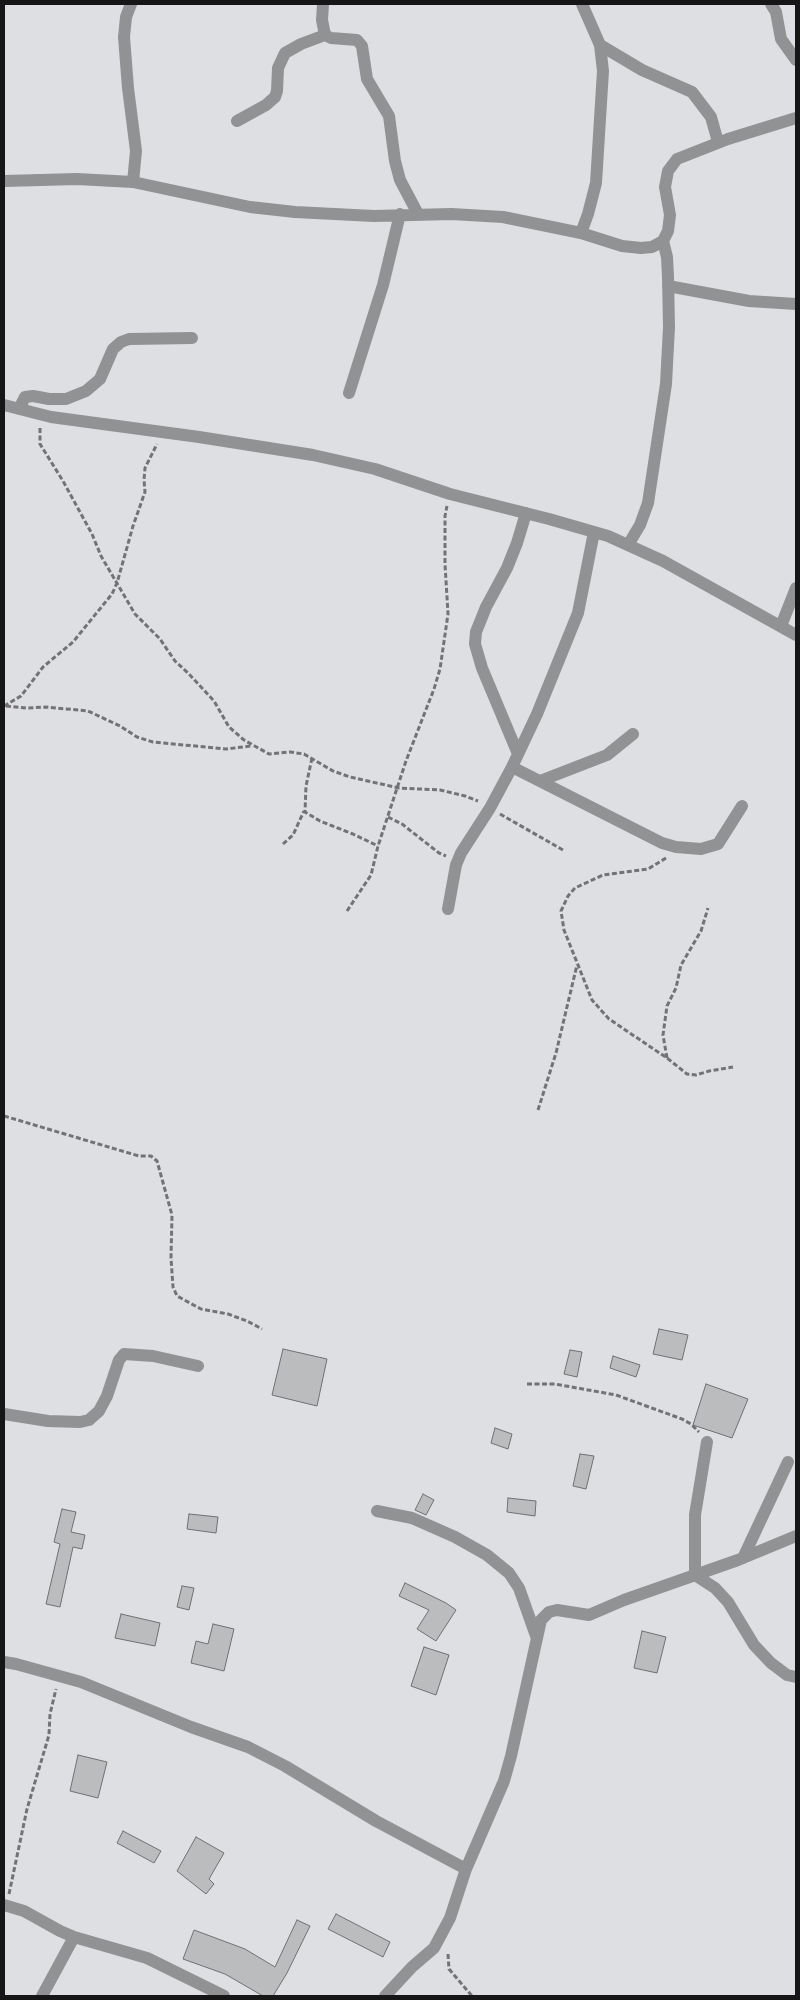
<!DOCTYPE html>
<html>
<head>
<meta charset="utf-8">
<style>
	body { margin:0 }
	#map { position:relative; width:800px; height:2000px; overflow:hidden; background:#dedfe2; font-family:"Exo 2",sans-serif }
	canvas { display:block }
	.frame { position:absolute; inset:0; border:5px solid #161617; pointer-events:none }
</style>
</head>
<body>
<div id="map">
<canvas width="800" height="2000"></canvas>
<div class="frame"></div>
</div>
<script>
const c = document.querySelector('canvas').getContext('2d');
c.lineJoin = 'round';
function fill(path, color) {
  c.fillStyle = color;
  c.fill(path, 'evenodd');
}
function shape(rows) {
  const path = new Path2D();
  for (const r of rows) {
    path.moveTo(r[0], r[1]);
    for (let i = 2; i < r.length; i += 2) path.lineTo(r[i], r[i + 1]);
  }
  return path;
}
function trace(path, color, width, dash) {
  c.strokeStyle = color;
  c.lineWidth = width;
  c.lineCap = dash ? 'butt' : 'round';
  c.setLineDash(dash || []);
  c.stroke(path);
}
const building = shape([
	[659,1329,688,1335,682,1360,653,1354,659,1329],
	[283,1349,327,1359,317,1406,272,1395,283,1349],
	[570,1350,582,1352,577,1377,564,1374,570,1350],
	[613,1356,640,1365,636,1377,610,1368,613,1356],
	[706,1384,748,1399,732,1438,693,1425,706,1384],
	[495,1428,512,1434,508,1449,491,1443,495,1428],
	[580,1454,594,1456,586,1489,573,1486,580,1454],
	[423,1494,434,1500,426,1515,415,1510,423,1494],
	[508,1498,536,1501,535,1516,507,1512,508,1498],
	[62,1509,76,1512,71,1532,85,1535,82,1549,73,1547,60,1607,46,1604,60,1544,54,1542,62,1509],
	[189,1514,218,1517,216,1533,187,1529,189,1514],
	[405,1583,446,1603,456,1610,436,1641,417,1629,429,1610,399,1596,405,1583],
	[182,1586,194,1588,189,1610,177,1607,182,1586],
	[121,1614,160,1623,155,1646,115,1638,121,1614],
	[213,1624,234,1629,224,1671,191,1663,196,1641,208,1644,213,1624],
	[642,1631,666,1637,657,1673,634,1668,642,1631],
	[424,1647,449,1655,436,1695,411,1686,424,1647],
	[78,1755,107,1762,98,1798,70,1791,78,1755],
	[123,1831,161,1851,154,1863,117,1843,123,1831],
	[196,1837,224,1853,209,1879,214,1884,206,1894,177,1871,196,1837],
	[336,1914,390,1942,383,1957,328,1929,336,1914],
	[297,1920,310,1926,287,1973,273,1996,263,1996,225,1974,183,1959,194,1930,245,1949,275,1967,297,1920]
]);
fill(building, '#bbbcbe');
trace(building, '#6f7072', 1);
trace(shape([
	[40,428,40,444,63,481,92,534,101,556,135,614,160,639,175,661,188,673,214,701,229,727,244,740,269,754,290,752,304,754,333,771,350,777,399,788,440,790,465,796,478,801],
	[4,706,21,696,43,667,73,642,112,594,117,583,133,526,145,492,144,480,145,468,157,444],
	[6,706,26,708,46,707,88,711,120,726,137,737,153,742,226,749,251,746],
	[312,758,306,786,305,812,320,821,353,834,378,846],
	[500,814,563,850],
	[388,817,402,824,439,853,446,856],
	[283,844,293,835,304,811],
	[666,858,648,869,603,875,575,888,568,896,561,911,564,930,592,1000,609,1019,667,1058,687,1074,696,1075,709,1071,733,1067],
	[347,911,371,875,378,846,406,761,434,689,440,669,448,614,445,564,445,516,447,506],
	[667,1058,663,1035,667,1006,676,988,681,965,701,931,708,908],
	[538,1110,556,1053,577,965],
	[4,1116,139,1156,151,1156,157,1161,172,1215,171,1258,173,1287,177,1296,201,1309,228,1314,247,1321,262,1329],
	[527,1384,555,1384,616,1395,682,1419,691,1424,699,1432],
	[9,1894,27,1809,49,1735,50,1714,56,1689],
	[448,1954,449,1969,472,1996]
]), '#737375', 3, [5, 2.5]);
trace(shape([
	[131,4,126,17,124,37,128,88,136,151,133,182],
	[323,4,322,20,325,35,331,38,357,40,362,46,367,79,389,116,395,161,400,180,418,214],
	[771,4,776,12,781,39,796,60],
	[600,45,642,70,692,92,711,117,718,142],
	[237,121,266,105,275,97,277,91,278,68,285,53,301,44,325,35],
	[4,181,77,179,133,182,250,207,295,212,374,216,451,214,503,217,581,233,622,246,641,248,652,247,663,241,668,231,670,215,665,187,668,171,677,159,728,139,796,118],
	[581,233,588,214,596,183,603,71,600,45,582,4],
	[668,286,749,301,796,304],
	[349,393,383,285,400,214],
	[4,405,51,417,199,437,313,455,375,469,450,494,549,519,608,536,663,561,796,635],
	[19,409,25,397,33,396,49,399,66,399,86,391,100,379,113,349,121,342,129,339,192,338],
	[628,545,640,525,648,503,666,384,669,327,668,277,667,257,663,241],
	[781,626,796,588],
	[518,754,482,668,475,644,476,632,486,607,507,568,517,543,526,513],
	[512,767,662,843,676,847,701,849,718,844,742,806],
	[540,781,607,755,633,734],
	[448,909,456,865,461,853,490,808,512,767,537,714,578,613,594,532],
	[4,1414,48,1421,80,1422,89,1420,99,1411,107,1396,119,1360,124,1354,153,1356,198,1366],
	[707,1442,695,1515,695,1575,715,1588,728,1602,754,1645,771,1663,787,1675,796,1677],
	[377,1511,412,1518,455,1537,487,1555,509,1573,519,1588,536,1636],
	[743,1558,788,1462],
	[4,1662,16,1664,81,1682,191,1727,248,1747,285,1766,376,1821,466,1869],
	[4,1905,24,1911,60,1931,74,1937,147,1958,224,1996],
	[42,1996,74,1937],
	[385,1996,412,1967,434,1948,450,1918,466,1869,504,1781,511,1756,541,1620,549,1612,557,1610,589,1615,624,1600,738,1560,796,1536]
]), '#919293', 12);
</script>
</body>
</html>
